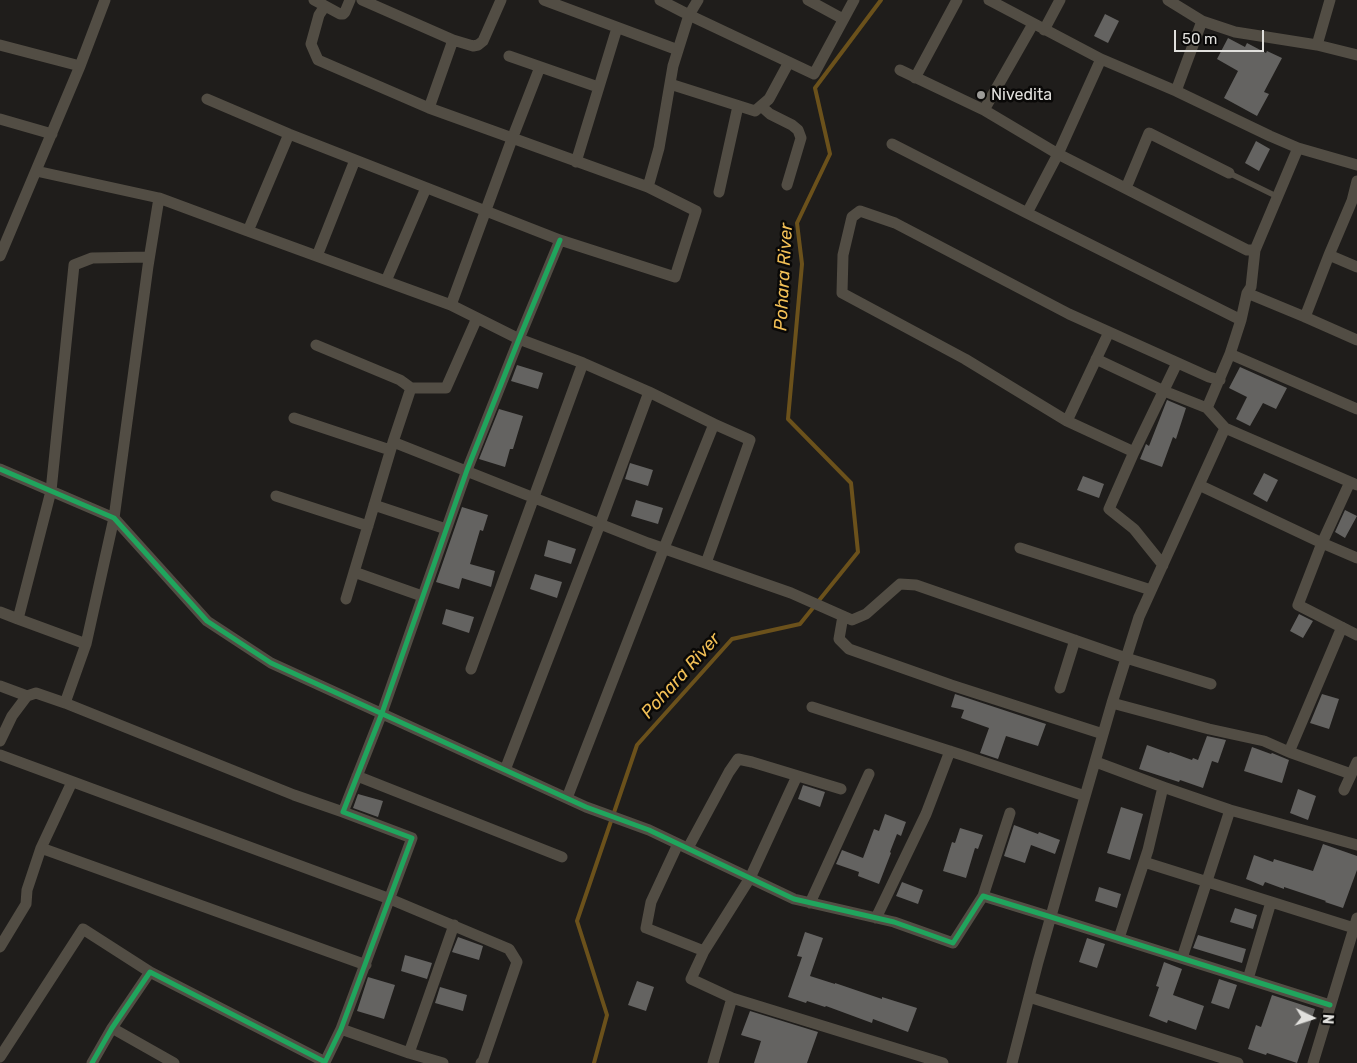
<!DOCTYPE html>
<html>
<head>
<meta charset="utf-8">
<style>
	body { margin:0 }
	#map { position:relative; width:1357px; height:1063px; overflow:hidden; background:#1f1d1b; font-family:Rubik,sans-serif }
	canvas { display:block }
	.north { position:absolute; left:1287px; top:993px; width:50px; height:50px; -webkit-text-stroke:4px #090807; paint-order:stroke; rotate:94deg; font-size:14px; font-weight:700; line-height:20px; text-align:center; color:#e1e0dd }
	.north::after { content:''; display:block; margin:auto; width:18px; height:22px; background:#e1e0dd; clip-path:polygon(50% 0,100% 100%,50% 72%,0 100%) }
	.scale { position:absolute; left:1174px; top:30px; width:90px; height:22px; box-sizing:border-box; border:2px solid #e1e0dd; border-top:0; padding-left:6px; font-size:15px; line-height:18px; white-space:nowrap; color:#e1e0dd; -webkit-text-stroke:4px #090807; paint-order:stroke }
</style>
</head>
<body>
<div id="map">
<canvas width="1357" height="1063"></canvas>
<div class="north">N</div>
<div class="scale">50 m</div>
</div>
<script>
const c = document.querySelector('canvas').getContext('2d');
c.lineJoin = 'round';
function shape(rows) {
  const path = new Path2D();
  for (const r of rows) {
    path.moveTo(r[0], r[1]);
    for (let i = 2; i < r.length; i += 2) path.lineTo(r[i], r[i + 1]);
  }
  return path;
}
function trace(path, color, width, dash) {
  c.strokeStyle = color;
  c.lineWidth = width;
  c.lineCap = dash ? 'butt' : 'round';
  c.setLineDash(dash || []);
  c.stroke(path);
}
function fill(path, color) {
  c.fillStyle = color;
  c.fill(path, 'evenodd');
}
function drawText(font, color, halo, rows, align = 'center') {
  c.font = font + ' Rubik,sans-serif';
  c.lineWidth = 5;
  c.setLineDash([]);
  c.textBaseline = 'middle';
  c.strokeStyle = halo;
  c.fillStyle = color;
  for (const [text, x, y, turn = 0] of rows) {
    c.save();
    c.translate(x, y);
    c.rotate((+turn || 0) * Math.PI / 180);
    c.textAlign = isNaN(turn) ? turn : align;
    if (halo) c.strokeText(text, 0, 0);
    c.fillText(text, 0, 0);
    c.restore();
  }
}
trace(shape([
	[594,1063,607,1015,577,921,637,745,732,639,800,624,858,552,851,483,788,419,802,264,797,223,830,154,815,88,881,0]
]), '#6b511b', 4);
fill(shape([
	[1105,14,1119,21,1108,43,1094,36],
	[1228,38,1245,47,1247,43,1266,53,1267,51,1282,58,1264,92,1269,94,1257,116,1224,98,1238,71,1217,59],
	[1256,141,1270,149,1259,171,1245,163],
	[517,365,543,373,538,389,511,381],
	[1240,367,1287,388,1276,409,1263,403,1250,426,1236,419,1247,397,1229,388],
	[1167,400,1186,408,1176,439,1173,437,1162,467,1140,459,1146,444,1149,446],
	[499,409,523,416,513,449,510,449,505,467,479,459],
	[630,463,653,470,648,486,625,479],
	[1264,473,1278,480,1267,502,1253,494],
	[1083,476,1104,484,1099,498,1077,490],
	[636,500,663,508,658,524,631,516],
	[462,507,488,515,483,531,480,530,470,564,495,571,491,587,462,578,459,589,436,582],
	[1345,510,1357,516,1345,538,1335,532],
	[548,540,576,549,571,564,544,556],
	[535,574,562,582,557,598,530,589],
	[446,609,474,617,469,633,442,624],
	[1299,614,1313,621,1303,638,1290,631],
	[955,694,1046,724,1038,746,1006,736,998,759,980,753,989,728,961,718,964,710,951,707],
	[1322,694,1339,699,1329,729,1310,723],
	[1207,736,1226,740,1218,763,1212,761,1203,788,1180,780,1179,782,1139,769,1147,745,1169,753,1170,752,1192,760,1193,758,1198,760],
	[1252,747,1271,754,1272,753,1289,760,1282,783,1244,771],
	[803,785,825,792,820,807,798,799],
	[1298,789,1316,796,1308,820,1290,813],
	[358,794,383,801,378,817,353,808],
	[1121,807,1143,814,1130,860,1107,853],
	[885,814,906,822,901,836,897,834,890,852,891,853,879,884,858,876,859,872,836,864,842,850,863,858,874,829,879,831],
	[1014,825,1038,834,1039,832,1060,840,1055,854,1031,845,1025,863,1004,856],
	[960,828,983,835,978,849,975,848,966,878,943,871,952,842,955,843],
	[1323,844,1357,856,1357,870,1343,908,1325,902,1326,901,1284,887,1284,889,1265,882,1263,886,1246,879,1254,855,1273,862,1274,859,1313,871],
	[902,882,923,890,918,904,896,896],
	[1099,887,1121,894,1117,908,1095,901],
	[1235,908,1257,915,1253,929,1230,922],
	[805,932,823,938,810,976,835,984,835,983,882,999,882,997,917,1008,908,1032,873,1019,872,1023,826,1006,825,1007,807,1001,806,1003,788,997,802,957,797,956],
	[1198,935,1246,949,1242,963,1193,948],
	[458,937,483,946,479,960,452,952],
	[1087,938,1105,944,1097,968,1079,962],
	[405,955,432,963,427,979,401,971],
	[1164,962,1182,969,1173,995,1204,1006,1196,1030,1168,1020,1167,1023,1149,1016,1159,987,1156,986],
	[368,977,395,985,384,1019,357,1011],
	[1219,979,1237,985,1229,1009,1211,1003],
	[637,981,654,987,646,1011,628,1005],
	[440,987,467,995,463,1011,435,1003],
	[1272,995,1315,1009,1297,1063,1267,1053,1266,1055,1248,1049,1256,1025,1261,1027],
	[750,1011,818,1032,807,1063,754,1063,761,1041,741,1035]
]), '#646361');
trace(shape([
	[1229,173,1278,197]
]), '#524d44', 5.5);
trace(shape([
	[314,0,340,14,343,14,345,12,350,0],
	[362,0,453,40,473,46,478,45,483,41,501,0],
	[544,0,678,50],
	[660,0,689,15,814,74,854,0],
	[808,0,843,19],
	[989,0,1101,59,1176,91,1270,136,1298,148],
	[1168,0,1202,21],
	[325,6,319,15,311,44,318,60,429,108,648,187,659,148,673,66,689,15,698,0],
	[1033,24,984,110,1058,154,1027,213,1241,320],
	[1044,30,1060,0],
	[0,45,80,66,0,256],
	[1317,45,1330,0],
	[509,56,598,87],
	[1101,59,1058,154,1247,250,1255,250],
	[80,66,105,0],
	[900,70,984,110],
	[915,78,957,0],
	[670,84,755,111,769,99,789,62],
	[1176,91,1202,21,1235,32,1317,45,1357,55],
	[207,99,289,134,560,240,675,277,696,211,648,187],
	[761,106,770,114,792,125,798,130,801,138,787,185],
	[429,108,453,40],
	[0,119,52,134],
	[289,134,248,231,451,305,519,339,583,363,649,392,714,424,664,548,567,798],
	[892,144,1027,213],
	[576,162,617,28],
	[36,171,159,198,248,231],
	[1357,181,1352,201,1329,255,1357,267],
	[1126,188,1149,133,1229,173],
	[719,192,738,106],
	[317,256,355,160],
	[386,281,426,188],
	[1247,293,1305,317,1357,340],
	[451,305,512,139,540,67],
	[1305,317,1329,255],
	[316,345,400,380,411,388,446,388,477,318],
	[1230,354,1357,409],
	[1096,359,1164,391,1207,408],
	[294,418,390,450],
	[1067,421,1109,332],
	[1225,428,1357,485],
	[393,442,648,543,791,593,852,620,866,614,900,584,916,585,1126,658,1211,684],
	[1134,452,1067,421,965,359,842,293,843,255,852,217,860,211,895,223,1069,314,1209,377,1220,380],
	[0,469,114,518,207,621,271,663,586,807,649,830,794,899,894,922,953,943,983,896,1051,917,1330,1005],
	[1199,485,1322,543,1350,482],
	[276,496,368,526],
	[374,505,446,529],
	[1020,548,1151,590],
	[1357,558,1322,543,1298,605,1357,635],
	[706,563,750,440,714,424],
	[1163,565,1134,529,1109,509,1134,452,1177,363],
	[354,572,422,596],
	[346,599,393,442,411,388],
	[0,612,18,619],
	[843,616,839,639,849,649,951,685,1103,734],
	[1342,627,1289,752,1351,774],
	[86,644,18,619,51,491,74,265,92,258,149,257],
	[471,669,583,363],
	[0,686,27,696],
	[1060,688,1075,640],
	[65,703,86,644,114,518,148,266,159,198],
	[1112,703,1209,729,1264,741,1289,752],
	[812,707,962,755,1085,796],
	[0,741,12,716,27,696,36,693,65,703,294,795,343,812],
	[0,755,390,899,509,949,517,962,483,1061,481,1063],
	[1096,762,1163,787],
	[505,770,600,524,649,392],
	[357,776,562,857],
	[72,782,41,848,366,965],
	[1344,790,1357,762],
	[678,844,651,902,646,928,704,951,691,979,732,998,943,1063],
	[688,848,729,772,738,759,752,762,841,789],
	[1144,862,1354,928],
	[983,896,1010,813],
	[810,903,869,774],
	[876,918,926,814,950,751],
	[1119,938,1148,850,1163,787,1230,810,1357,845],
	[0,947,26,904,27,890,41,848],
	[704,951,750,878,797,776],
	[1182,958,1230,810],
	[1248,979,1271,902],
	[1029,997,1238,1063],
	[112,1028,174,1063],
	[341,1029,409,1053,443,1063],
	[409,1053,454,925],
	[0,1057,83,929,150,972],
	[92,1063,112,1028,150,972,325,1062,341,1029,412,838,343,812,382,713,467,470,519,339,560,240],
	[713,1063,732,998],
	[1012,1063,1038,962,1075,831,1112,703,1139,617,1225,428,1207,408,1230,354,1241,320,1247,293,1251,287,1255,250,1298,148,1357,165],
	[1313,1063,1357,918]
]), '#524d44', 11);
trace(shape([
	[0,469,114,518,207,621,271,663,586,807,649,830,794,899,894,922,953,943,983,896,1051,917,1330,1005],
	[92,1063,112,1028,150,972,325,1062,341,1029,412,838,343,812,382,713,467,470,519,339,560,240]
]), '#20a55d', 5);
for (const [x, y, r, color] of [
	[981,95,5,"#9d9c99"]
]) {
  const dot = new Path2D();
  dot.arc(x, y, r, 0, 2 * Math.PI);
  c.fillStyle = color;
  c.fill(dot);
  trace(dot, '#090807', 2);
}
drawText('16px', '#e1e0dd', '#090807', [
	["Nivedita",991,95]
], 'left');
drawText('italic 18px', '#f1bf56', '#090807', [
	["Pohara River",784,277,-87],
	["Pohara River",681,676,-48]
]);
</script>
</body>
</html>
